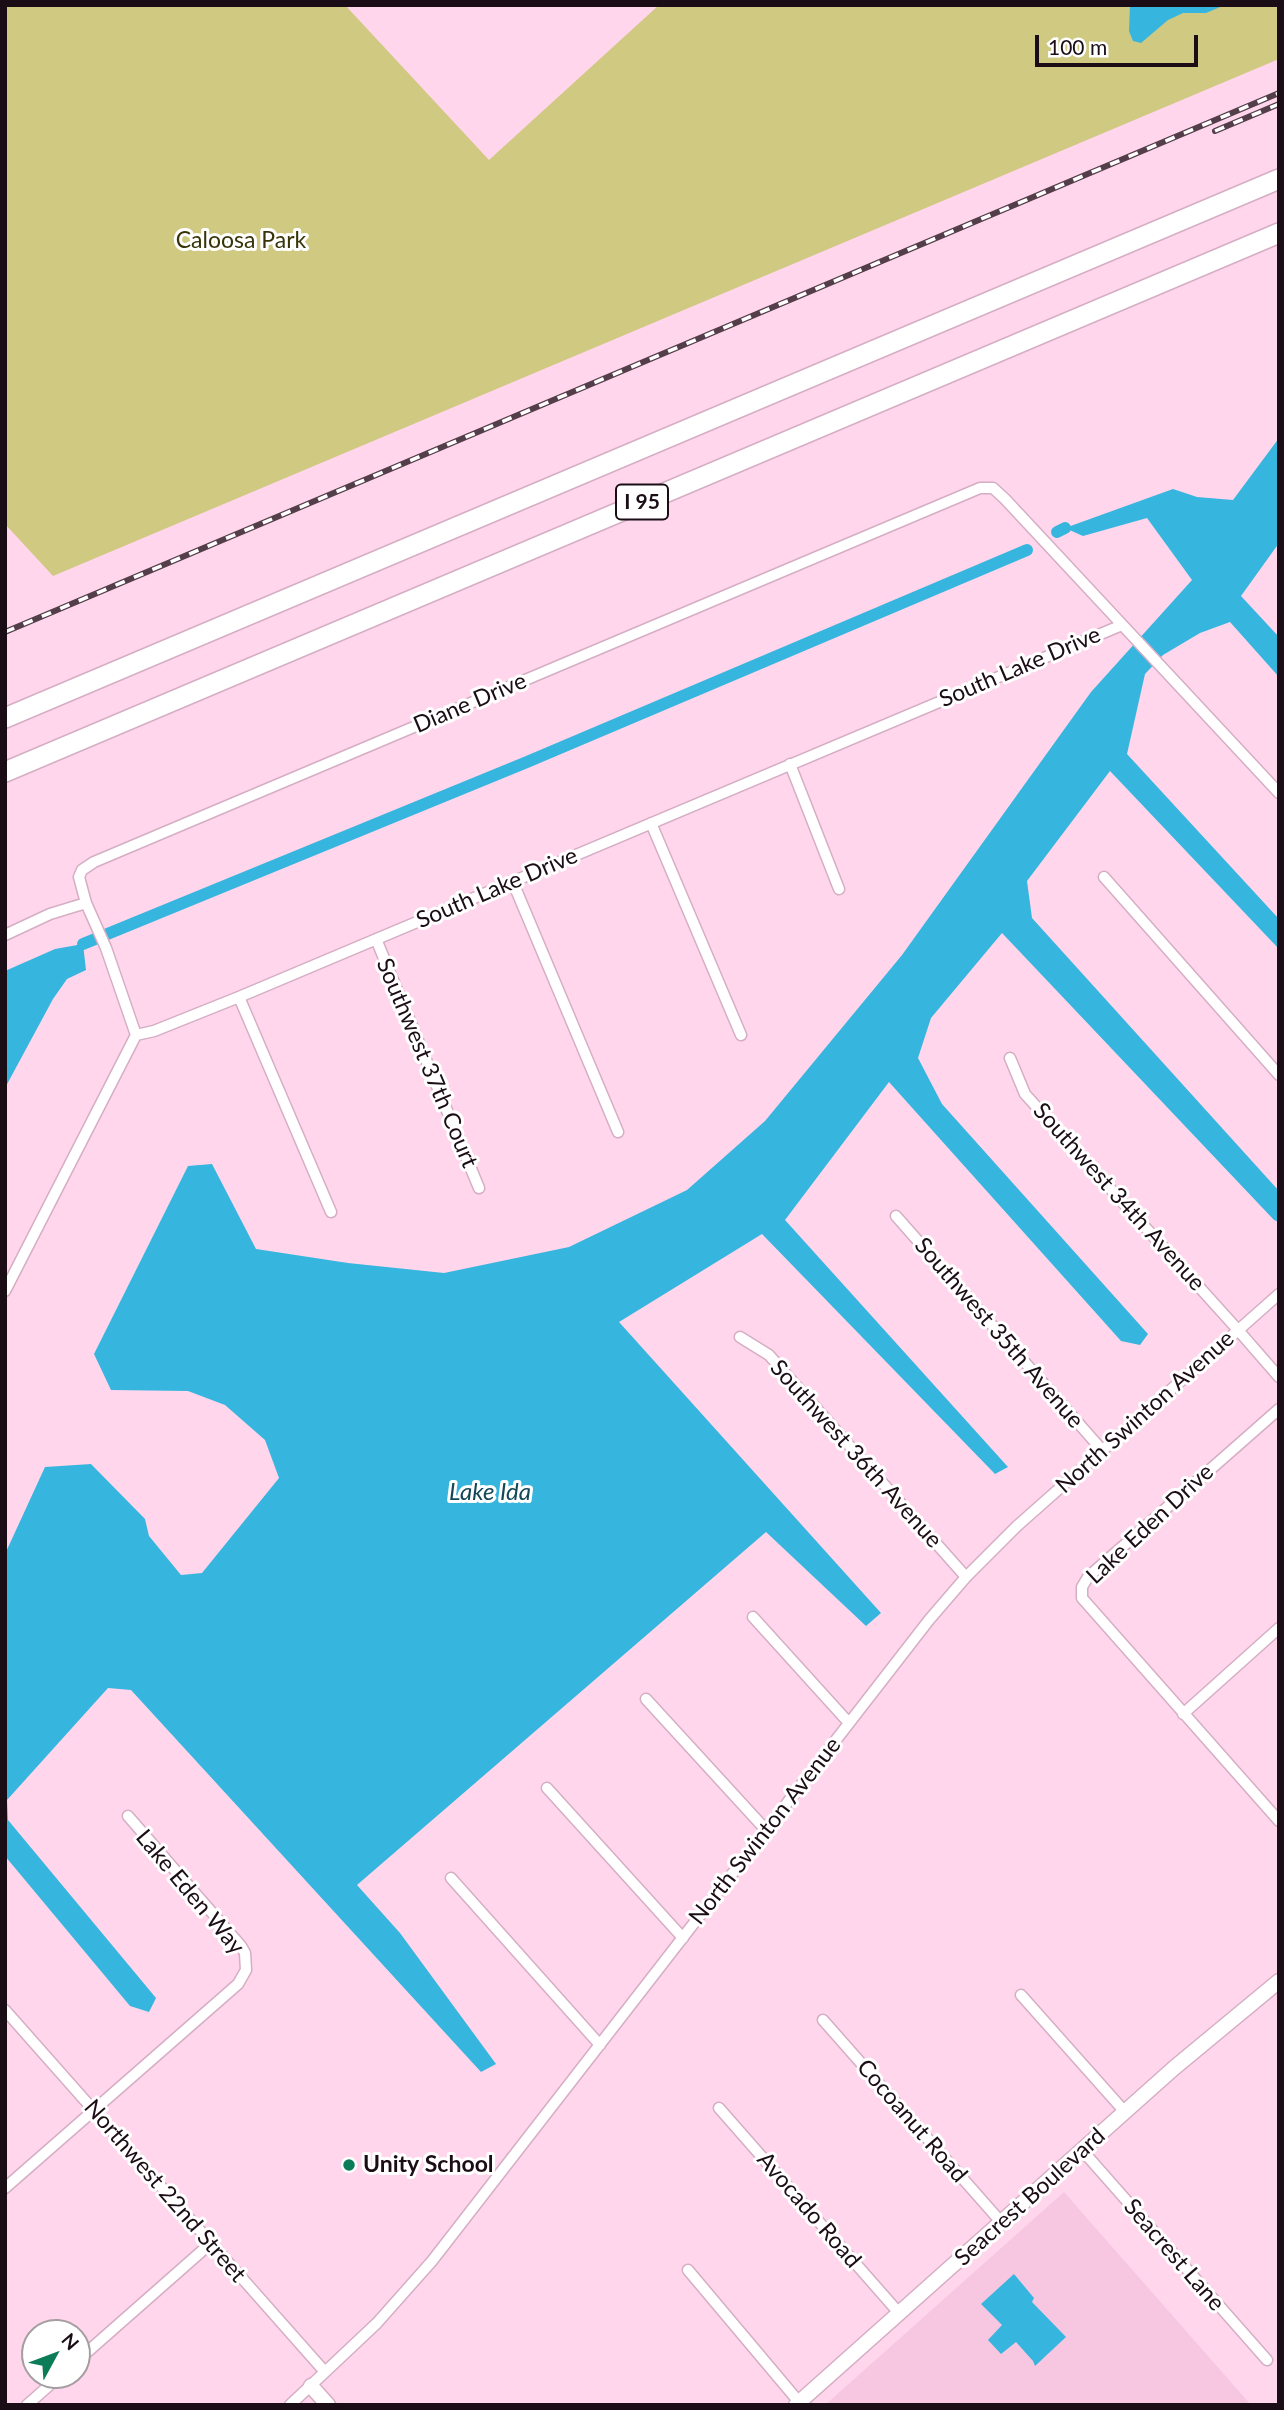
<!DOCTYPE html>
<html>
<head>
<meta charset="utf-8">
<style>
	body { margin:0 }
	#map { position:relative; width:1284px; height:2410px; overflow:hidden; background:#ffd6ec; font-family:Lato,sans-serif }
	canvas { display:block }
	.frame { position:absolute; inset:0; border:7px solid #1b0d15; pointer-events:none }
	.north { position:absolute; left:21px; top:2319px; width:70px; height:70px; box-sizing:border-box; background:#fff; border:2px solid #a49ea1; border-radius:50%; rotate:49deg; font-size:19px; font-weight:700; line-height:28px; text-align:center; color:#1b0d15 }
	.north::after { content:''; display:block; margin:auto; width:24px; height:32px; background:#0c7c58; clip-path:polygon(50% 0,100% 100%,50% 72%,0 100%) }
	.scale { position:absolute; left:1035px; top:35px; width:163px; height:32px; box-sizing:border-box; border:4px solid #1b0d15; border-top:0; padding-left:9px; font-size:21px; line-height:24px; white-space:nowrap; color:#1b0d15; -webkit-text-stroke:5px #fff; paint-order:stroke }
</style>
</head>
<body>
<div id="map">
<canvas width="1284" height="2410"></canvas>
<div class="frame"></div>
<div class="north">N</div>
<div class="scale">100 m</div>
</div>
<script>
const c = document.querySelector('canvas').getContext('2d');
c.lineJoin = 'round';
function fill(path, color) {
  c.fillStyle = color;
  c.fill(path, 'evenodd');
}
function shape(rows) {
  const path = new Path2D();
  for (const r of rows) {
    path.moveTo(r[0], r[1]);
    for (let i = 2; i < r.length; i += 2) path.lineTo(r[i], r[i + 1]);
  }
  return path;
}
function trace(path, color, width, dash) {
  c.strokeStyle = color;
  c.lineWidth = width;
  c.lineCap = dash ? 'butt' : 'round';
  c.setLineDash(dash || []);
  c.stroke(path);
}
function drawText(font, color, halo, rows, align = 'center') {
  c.font = font + ' Lato,sans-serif';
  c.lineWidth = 6;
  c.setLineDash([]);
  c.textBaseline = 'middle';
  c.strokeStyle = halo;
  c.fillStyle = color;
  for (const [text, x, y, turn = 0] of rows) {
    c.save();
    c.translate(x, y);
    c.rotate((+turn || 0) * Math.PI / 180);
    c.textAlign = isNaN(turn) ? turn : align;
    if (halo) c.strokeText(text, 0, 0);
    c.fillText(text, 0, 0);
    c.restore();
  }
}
fill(shape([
	[1064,2192,1251,2405,825,2405]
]), '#f7c7e1');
fill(shape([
	[5,5,345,5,489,160,659,5,1279,5,1279,59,53,576,5,524]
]), '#cfc982');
fill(shape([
	[1130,5,1225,5,1206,13,1183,13,1168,20,1141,43,1133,41,1129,31],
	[1279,438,1279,543,1241,596,1279,637,1279,677,1230,622,1200,633,1163,655,1145,674,1127,754,1279,919,1279,949,1110,771,1027,881,1032,918,1279,1191,1279,1222,1274,1220,1002,933,931,1018,918,1058,942,1104,1148,1334,1140,1345,1121,1341,889,1082,785,1220,1008,1467,995,1474,762,1234,619,1322,881,1613,866,1626,766,1532,357,1885,400,1933,496,2064,481,2072,131,1690,108,1688,7,1800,8,1820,156,1998,149,2012,130,2006,5,1856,5,1554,45,1467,91,1464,145,1519,149,1536,181,1575,202,1573,279,1478,265,1440,225,1405,188,1391,111,1390,94,1354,188,1166,212,1164,256,1249,348,1263,444,1273,569,1247,687,1190,765,1121,902,955,1091,692,1192,580,1147,518,1083,536,1065,528,1173,489,1197,497,1233,500],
	[83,944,86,970,67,979,53,999,5,1088,5,971,55,949],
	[1014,2274,1034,2298,1032,2302,1066,2337,1035,2366,1033,2361,1016,2342,1001,2354,988,2340,1002,2325,981,2304]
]), '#36b6df');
trace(shape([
	[1057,532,1065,528],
	[83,944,527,762,1027,550]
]), '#36b6df', 12);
const minor = shape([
	[790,764,839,889],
	[651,823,741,1035],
	[1104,877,1279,1075],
	[510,882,517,892,618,1132],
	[5,935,50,914,86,903],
	[376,939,479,1188],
	[239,997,331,1212],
	[136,1035,106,948,86,903,79,877,82,870,94,862,980,488,993,488,1005,499,1279,793],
	[1010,1058,1025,1094,1238,1330,1279,1377],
	[896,1216,1102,1450],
	[5,1291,136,1035,154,1031,239,997,1122,625],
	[740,1337,769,1355,966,1577],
	[1279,1409,1088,1577,1082,1587,1082,1598,1279,1821],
	[753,1617,849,1723],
	[646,1699,766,1830],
	[1183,1714,1279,1628],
	[547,1788,683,1938],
	[451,1878,600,2045],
	[1021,1995,1125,2112],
	[5,2010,325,2372],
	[823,2020,1001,2222],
	[719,2108,899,2313],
	[1082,2150,1267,2360],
	[5,2188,238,1984,246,1970,245,1953,241,1946,128,1816],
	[688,2270,799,2402],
	[77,2361,211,2243],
	[27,2405,61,2375],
	[290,2405,377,2323,432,2261,929,1620,966,1577,1017,1526,1279,1294]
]);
const tertiary = shape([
	[311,2386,328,2405],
	[796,2405,1174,2068,1279,1981]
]);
const motorway = shape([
	[5,718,1279,179],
	[5,772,1279,233]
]);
trace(minor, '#d5aec4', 13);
trace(tertiary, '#d5aec4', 17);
trace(motorway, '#d5aec4', 22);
trace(minor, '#fff', 10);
trace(tertiary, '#fff', 14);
trace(motorway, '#fff', 19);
const rail = shape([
	[1215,131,1279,104],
	[5,632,1279,93]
]);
trace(rail, '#533e4a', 6);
trace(rail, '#fff', 3.5, [10]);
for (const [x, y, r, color] of [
	[349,2165,7,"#0c7c58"]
]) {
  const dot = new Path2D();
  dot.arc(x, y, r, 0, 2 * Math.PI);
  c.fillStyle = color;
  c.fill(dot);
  trace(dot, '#fff', 2.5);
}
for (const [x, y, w] of [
	[642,502,52]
]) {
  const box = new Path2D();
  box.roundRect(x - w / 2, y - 17.5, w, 35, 5);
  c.fillStyle = '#fff';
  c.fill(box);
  trace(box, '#1b0d15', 2);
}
drawText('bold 21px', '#1b0d15', null, [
	["I 95",642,502]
]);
drawText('23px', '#383408', '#fff', [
	["Caloosa Park",241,241]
]);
drawText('23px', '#1b0d15', '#fff', [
	["South Lake Drive",1020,667,-23],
	["Diane Drive",470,703,-23],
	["South Lake Drive",497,888,-23],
	["Southwest 37th Court",427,1063,67],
	["Southwest 34th Avenue",1119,1197,48],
	["Southwest 35th Avenue",999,1333,49],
	["North Swinton Avenue",1145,1412,-42],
	["Southwest 36th Avenue",856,1454,48],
	["Lake Eden Drive",1150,1524,-43],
	["North Swinton Avenue",765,1831,-52],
	["Lake Eden Way",190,1892,50],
	["Cocoanut Road",912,2121,49],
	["Northwest 22nd Street",165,2191,49],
	["Seacrest Boulevard",1030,2197,-42],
	["Avocado Road",809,2210,49],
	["Seacrest Lane",1174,2255,49]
]);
drawText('bold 23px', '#1b0d15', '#fff', [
	["Unity School",363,2165]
], 'left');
drawText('italic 24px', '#144859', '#fff', [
	["Lake Ida",490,1492]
]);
</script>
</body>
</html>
